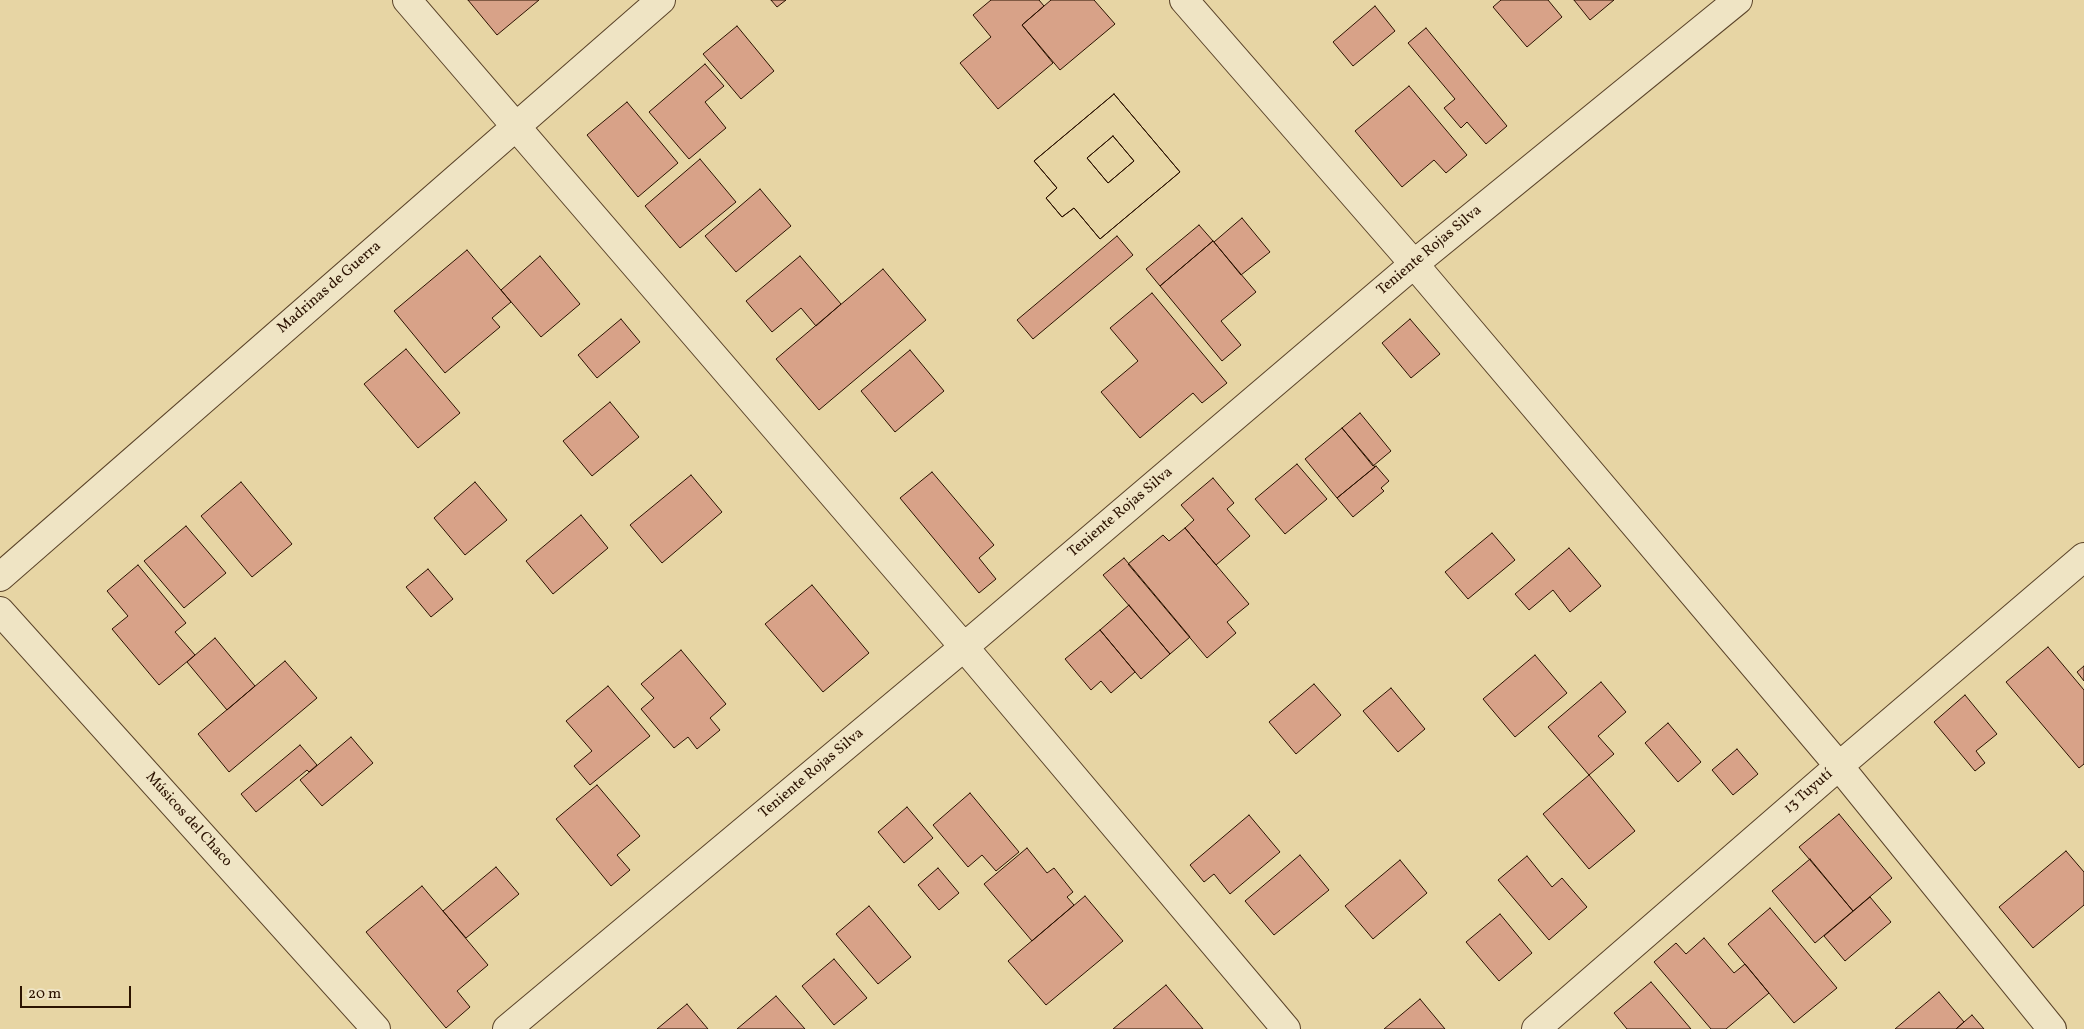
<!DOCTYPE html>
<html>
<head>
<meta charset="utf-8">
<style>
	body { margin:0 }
	#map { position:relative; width:2084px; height:1029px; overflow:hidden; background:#e7d5a4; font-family:Vollkorn,serif }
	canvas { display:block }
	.scale { position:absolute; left:20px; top:986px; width:111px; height:22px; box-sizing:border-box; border:2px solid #2b1200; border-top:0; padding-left:6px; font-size:15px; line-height:18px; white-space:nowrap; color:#2b1200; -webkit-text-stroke:4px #efe4c4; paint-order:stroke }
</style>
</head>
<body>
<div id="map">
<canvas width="2084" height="1029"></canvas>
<div class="scale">20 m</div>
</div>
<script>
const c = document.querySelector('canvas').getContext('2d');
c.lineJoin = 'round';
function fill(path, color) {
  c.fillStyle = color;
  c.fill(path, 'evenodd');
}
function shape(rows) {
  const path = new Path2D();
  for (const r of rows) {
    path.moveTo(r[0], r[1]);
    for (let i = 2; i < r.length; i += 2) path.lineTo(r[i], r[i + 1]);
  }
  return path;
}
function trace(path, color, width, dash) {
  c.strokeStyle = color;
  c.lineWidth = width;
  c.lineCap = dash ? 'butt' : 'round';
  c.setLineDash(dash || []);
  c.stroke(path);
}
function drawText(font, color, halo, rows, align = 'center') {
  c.font = font + ' Vollkorn,serif';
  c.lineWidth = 5;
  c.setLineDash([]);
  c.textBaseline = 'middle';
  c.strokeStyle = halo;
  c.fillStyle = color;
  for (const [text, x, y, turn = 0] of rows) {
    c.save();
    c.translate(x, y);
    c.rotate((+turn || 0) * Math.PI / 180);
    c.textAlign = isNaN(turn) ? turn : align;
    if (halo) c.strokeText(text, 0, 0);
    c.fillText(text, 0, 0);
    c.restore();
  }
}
const building = shape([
	[468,0,539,0,497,35,468,0],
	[771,0,786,0,777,7,771,0],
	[991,0,1039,0,1044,6,1022,25,1053,63,998,109,960,63,991,37,973,15,991,0],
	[1051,0,1094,0,1115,24,1060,70,1022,25,1051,0],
	[1501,0,1548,0,1562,17,1527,47,1493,7,1501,0],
	[1574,0,1614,0,1590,20,1574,0],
	[1375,6,1395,31,1353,66,1333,42,1375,6],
	[737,26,774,71,741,99,703,54,737,26],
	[1426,28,1507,126,1486,144,1467,122,1461,128,1444,108,1455,99,1408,43,1426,28],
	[705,64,724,86,705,102,726,128,689,159,649,112,705,64],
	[1409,86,1467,155,1446,173,1434,160,1402,187,1355,131,1409,86],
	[1114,94,1180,172,1100,239,1074,208,1062,217,1046,198,1057,188,1034,161,1114,94],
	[1113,136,1134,161,1108,183,1087,158,1113,136],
	[1114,94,1180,172,1100,239,1074,208,1062,217,1046,198,1057,188,1034,161,1114,94],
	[627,102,678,163,638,197,587,135,627,102],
	[1113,136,1134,161,1108,183,1087,158,1113,136],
	[700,159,736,202,680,248,645,206,700,159],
	[760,189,791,226,736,272,705,236,760,189],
	[1242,218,1270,252,1241,275,1214,242,1242,218],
	[1199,225,1213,241,1160,286,1146,269,1199,225],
	[1117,236,1133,255,1033,339,1017,320,1117,236],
	[1213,241,1256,292,1221,321,1241,345,1222,361,1160,286,1213,241],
	[467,250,511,302,492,318,500,327,445,373,394,311,467,250],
	[540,256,580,304,541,337,501,290,540,256],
	[800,256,841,304,816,326,801,308,772,332,746,301,800,256],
	[883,269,926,320,819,410,776,359,883,269],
	[1152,293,1227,383,1202,403,1193,393,1140,438,1101,392,1138,361,1110,328,1152,293],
	[621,319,640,342,597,378,578,355,621,319],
	[1410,319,1440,354,1411,378,1382,343,1410,319],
	[406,349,460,413,418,448,364,384,406,349],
	[910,350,944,391,895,432,861,391,910,350],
	[610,402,639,437,592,476,563,441,610,402],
	[1360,413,1391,451,1373,466,1342,428,1360,413],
	[1342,428,1375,467,1337,498,1305,459,1342,428],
	[1297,464,1327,499,1285,534,1255,499,1297,464],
	[1376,466,1389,481,1381,488,1384,491,1353,517,1337,498,1376,466],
	[932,472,994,545,979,558,996,579,979,593,900,498,932,472],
	[691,475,722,512,662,563,630,525,691,475],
	[1213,478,1234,503,1227,509,1250,536,1216,565,1185,528,1194,520,1181,505,1213,478],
	[241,482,292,544,252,577,201,516,241,482],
	[475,482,507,520,465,555,434,518,475,482],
	[581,515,608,548,553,594,526,561,581,515],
	[186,526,226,573,184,608,144,561,186,526],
	[1185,528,1249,604,1227,622,1236,633,1207,658,1128,564,1163,535,1169,541,1185,528],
	[1492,533,1515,560,1468,599,1445,572,1492,533],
	[1569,548,1601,586,1570,612,1553,590,1529,610,1515,594,1569,548],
	[1124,558,1190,637,1170,654,1103,575,1124,558],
	[138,565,186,623,175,632,195,655,159,685,112,629,128,616,107,591,138,565],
	[428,569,453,599,431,617,406,587,428,569],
	[812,585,869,653,823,692,765,624,812,585],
	[1129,605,1170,654,1141,679,1100,630,1129,605],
	[1100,630,1135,672,1111,693,1101,681,1091,690,1065,659,1100,630],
	[215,638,255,686,227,710,187,662,215,638],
	[2048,647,2084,690,2084,764,2079,768,2006,682,2048,647],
	[681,650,726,704,710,718,720,730,697,749,688,737,674,748,641,709,654,698,641,684,681,650],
	[1535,655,1567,693,1515,737,1483,699,1535,655],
	[285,661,317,698,229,772,198,734,285,661],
	[2084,666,2084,681,2077,672,2084,666],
	[1601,682,1626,712,1598,736,1614,754,1589,775,1548,727,1601,682],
	[1314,684,1341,715,1296,754,1269,722,1314,684],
	[608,686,650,736,590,785,574,766,592,751,566,721,608,686],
	[1391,688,1425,729,1398,752,1363,711,1391,688],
	[1965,695,1997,734,1976,751,1985,763,1975,771,1934,722,1965,695],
	[1668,723,1701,762,1678,782,1645,743,1668,723],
	[351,737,373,763,322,806,300,780,351,737],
	[300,745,317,765,309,772,307,770,256,812,241,794,300,745],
	[1737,749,1758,774,1733,795,1712,770,1737,749],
	[1589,775,1635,831,1589,869,1543,814,1589,775],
	[597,785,640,836,617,855,630,870,611,886,556,819,597,785],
	[970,793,1019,852,996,871,982,855,968,867,933,825,970,793],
	[907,807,933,838,904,863,878,832,907,807],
	[1839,814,1892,878,1853,911,1799,847,1839,814],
	[1249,815,1280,852,1230,894,1214,874,1204,882,1190,865,1249,815],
	[1027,848,1047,873,1054,868,1073,892,1067,897,1074,905,1032,941,984,884,1027,848],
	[2066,851,2084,872,2084,905,2033,948,1999,907,2066,851],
	[1300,855,1329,890,1274,935,1245,901,1300,855],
	[1527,856,1552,887,1562,878,1587,907,1549,940,1498,880,1527,856],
	[1810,859,1853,911,1815,943,1772,891,1810,859],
	[1400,860,1427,893,1373,939,1345,906,1400,860],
	[496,867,519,894,466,938,443,911,496,867],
	[938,868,959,893,939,910,918,885,938,868],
	[422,886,488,965,457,991,470,1007,446,1028,366,932,422,886],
	[1085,896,1123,941,1046,1005,1008,961,1085,896],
	[1870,897,1891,922,1845,961,1824,936,1870,897],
	[869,906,911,957,878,984,836,934,869,906],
	[1770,908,1837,988,1794,1023,1728,944,1770,908],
	[1500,914,1532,953,1499,981,1466,942,1500,914],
	[1704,938,1734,973,1745,964,1769,993,1726,1029,1711,1029,1654,962,1676,943,1686,954,1704,938],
	[834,959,867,998,834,1025,802,986,834,959],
	[1651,982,1691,1029,1627,1029,1614,1013,1651,982],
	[1166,985,1203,1029,1113,1029,1166,985],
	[1939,992,1964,1022,1956,1029,1895,1029,1939,992],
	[776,996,805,1029,737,1029,776,996],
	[1420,999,1445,1029,1384,1029,1420,999],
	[687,1004,708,1029,657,1029,687,1004],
	[1972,1015,1984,1029,1956,1029,1972,1015]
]);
fill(building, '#d8a288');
trace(building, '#2b1200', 1);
const minor = shape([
	[407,0,964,647,1286,1029],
	[1184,0,1414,264,1839,766,2052,1029],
	[0,577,661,0],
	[0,611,376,1029],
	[507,1029,964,647,1414,264,1738,0],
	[1536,1029,1839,766,2084,557]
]);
trace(minor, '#5a4329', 30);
trace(minor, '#efe4c4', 28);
drawText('15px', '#2b1200', '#efe4c4', [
	["Teniente Rojas Silva",1430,251,-40],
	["Madrinas de Guerra",330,288,-41],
	["Teniente Rojas Silva",1121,513,-40],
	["Teniente Rojas Silva",812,774,-40],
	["13 Tuyutí",1809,792,-41],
	["Músicos del Chaco",188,820,48]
]);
</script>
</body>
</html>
